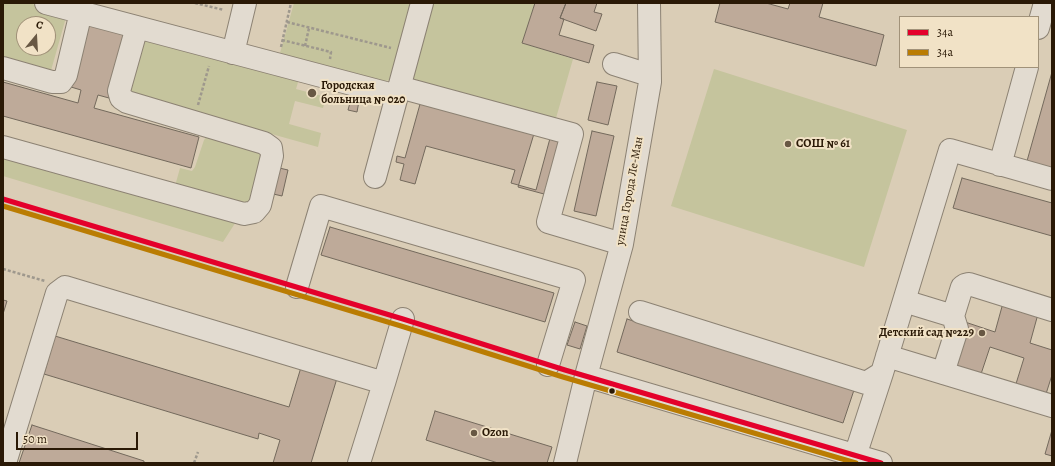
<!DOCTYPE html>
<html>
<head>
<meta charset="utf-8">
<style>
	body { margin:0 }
	#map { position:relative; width:1055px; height:466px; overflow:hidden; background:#dacdb6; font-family:Alegreya,serif }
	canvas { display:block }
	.frame { position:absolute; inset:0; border:4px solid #2a1906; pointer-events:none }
	.legend { position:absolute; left:899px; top:16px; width:140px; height:52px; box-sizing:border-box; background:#f1e2c6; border:1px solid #a19279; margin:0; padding:5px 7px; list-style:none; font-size:12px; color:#2a1906 }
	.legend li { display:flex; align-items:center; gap:8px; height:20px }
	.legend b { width:20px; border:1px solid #a19279 }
	.north { position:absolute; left:16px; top:16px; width:40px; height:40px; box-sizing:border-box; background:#f1e2c6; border:1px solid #a19279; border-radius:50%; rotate:18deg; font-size:11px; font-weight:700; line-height:16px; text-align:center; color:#2a1906 }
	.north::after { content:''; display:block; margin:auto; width:14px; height:18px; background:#685844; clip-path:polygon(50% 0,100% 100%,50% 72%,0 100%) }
	.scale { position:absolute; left:16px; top:432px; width:122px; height:18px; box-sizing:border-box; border:2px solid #2a1906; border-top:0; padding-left:5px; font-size:12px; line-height:14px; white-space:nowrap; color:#2a1906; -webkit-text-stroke:3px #f1e2c6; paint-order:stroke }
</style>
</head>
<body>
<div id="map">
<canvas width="1055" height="466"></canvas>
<div class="frame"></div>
<ul class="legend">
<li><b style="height:5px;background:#e4002b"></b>34а</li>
<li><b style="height:5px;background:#ba7c02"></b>34a</li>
</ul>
<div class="north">С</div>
<div class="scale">50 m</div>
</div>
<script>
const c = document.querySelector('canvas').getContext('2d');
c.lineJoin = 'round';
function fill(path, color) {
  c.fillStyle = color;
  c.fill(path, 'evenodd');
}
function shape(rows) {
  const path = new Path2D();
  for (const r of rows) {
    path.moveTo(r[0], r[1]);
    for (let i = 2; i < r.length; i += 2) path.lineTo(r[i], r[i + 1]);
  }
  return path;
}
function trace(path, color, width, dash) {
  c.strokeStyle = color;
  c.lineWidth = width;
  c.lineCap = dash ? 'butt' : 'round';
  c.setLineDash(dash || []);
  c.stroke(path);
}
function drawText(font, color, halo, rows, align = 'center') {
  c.font = font + ' Alegreya,serif';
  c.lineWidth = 4;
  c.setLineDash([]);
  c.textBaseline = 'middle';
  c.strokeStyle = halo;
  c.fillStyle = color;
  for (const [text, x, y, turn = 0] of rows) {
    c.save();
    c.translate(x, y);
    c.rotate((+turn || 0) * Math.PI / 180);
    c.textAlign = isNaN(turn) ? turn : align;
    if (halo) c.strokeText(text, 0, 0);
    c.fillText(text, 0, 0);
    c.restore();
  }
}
fill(shape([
	[3,3,29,3,67,14,50,74,3,61],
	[24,24,48,24,48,48,24,48],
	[294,3,414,3,390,80,381,82,280,53],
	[427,3,535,3,522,43,573,59,554,125,410,85],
	[142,31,302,69,296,89,326,97,323,108,295,101,289,124,321,133,318,147,125,93],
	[714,69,907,130,864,267,671,206],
	[208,135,258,151,261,154,262,160,251,199,244,204,175,186,180,168,192,171,195,167,204,140],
	[3,151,239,217,223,242,3,176]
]), '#c5c49d');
const building = shape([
	[535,3,566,3,560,18,564,19,559,35,594,45,589,63,522,43,535,3],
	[566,3,597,3,594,12,602,14,596,31,560,18,566,3],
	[720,3,766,3,788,9,790,3,823,3,819,17,884,35,876,66,715,22,720,3],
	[88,25,126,35,109,98,98,95,94,108,199,137,191,168,3,116,3,82,78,103,81,90,71,87,88,25],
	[1052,72,1052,168,1027,161,1052,72],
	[597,82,617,86,608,125,588,120,597,82],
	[422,97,552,131,536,190,511,183,515,170,426,146,415,184,400,180,404,164,396,162,397,156,405,158,422,97],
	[351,99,359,101,357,112,348,110,351,99],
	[536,127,562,135,544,194,518,187,536,127],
	[592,131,614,136,596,216,574,211,592,131],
	[275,167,288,170,282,196,269,193,275,167],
	[962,178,1052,203,1052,236,953,208,962,178],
	[330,227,554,293,545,322,321,255,330,227],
	[3,300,7,301,3,314,3,300],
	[1003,303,1038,314,1030,343,1052,350,1052,375,1045,397,1015,387,1024,358,990,347,980,377,951,367,965,322,995,332,1003,303],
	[627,319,854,390,843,423,617,352,627,319],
	[575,322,587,326,580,349,567,345,575,322],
	[55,336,289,407,302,364,338,375,311,463,273,463,280,440,259,433,258,439,44,374,55,336],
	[435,411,552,447,547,463,498,463,426,440,435,411],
	[32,425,144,461,144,463,19,463,32,425],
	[1052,430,1052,456,1045,454,1052,430]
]);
fill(building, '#beaa99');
trace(building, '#73695c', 1);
const minor = shape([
	[46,3,397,96],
	[1038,28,1045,3],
	[233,53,245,3],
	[614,64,649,75],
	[3,68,52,82,61,82,66,75,81,12],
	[399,87,572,134,548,222,622,244],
	[3,147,244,214,254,212,260,205,272,156,271,148,264,143,127,102,121,98,119,91,137,27],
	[1000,165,1027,67],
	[375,177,422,3],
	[297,287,321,206,574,280,548,365],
	[904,301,953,316,962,287,965,285,969,284,1052,310],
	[640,312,866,383,882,373],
	[887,356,1052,406],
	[943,373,957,329,953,316],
	[586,376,881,463],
	[855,456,882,373,950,150,1052,179],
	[5,463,57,293,65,287,384,383,403,319],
	[359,463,384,383],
	[565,463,586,376,622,244,650,82,649,3]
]);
trace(minor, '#8c8273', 24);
trace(shape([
	[195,3,224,10],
	[287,22,391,48],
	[282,40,331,52,330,59],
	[305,46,309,28],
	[281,47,291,3],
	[198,105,209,66],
	[3,269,45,281],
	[194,463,198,452]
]), '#9e988d', 2.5, [3, 2]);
trace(minor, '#e2dbd0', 22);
trace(shape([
	[3,199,403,319,565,370,881,463]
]), '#e4002b', 5);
trace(shape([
	[3,206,401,326,563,377,856,463]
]), '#ba7c02', 5);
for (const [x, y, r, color] of [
	[312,93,5,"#685844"],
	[788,144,4,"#685844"],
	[982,333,4,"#685844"],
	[612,391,3.5,"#2a1906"],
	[474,433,4,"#685844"]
]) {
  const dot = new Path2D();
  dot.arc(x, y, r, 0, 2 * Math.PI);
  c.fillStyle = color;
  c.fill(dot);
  trace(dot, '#f1e2c6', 1.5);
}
drawText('bold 12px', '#2a1906', '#f1e2c6', [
	["Городская",321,86],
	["больница № 020",321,100],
	["СОШ № 61",796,144],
	["Детский сад №229",974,333,"right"],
	["Ozon",482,433]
], 'left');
drawText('12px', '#2a1906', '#f1e2c6', [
	["улица Города Ле-Ман",630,191,-80]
]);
</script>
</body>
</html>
